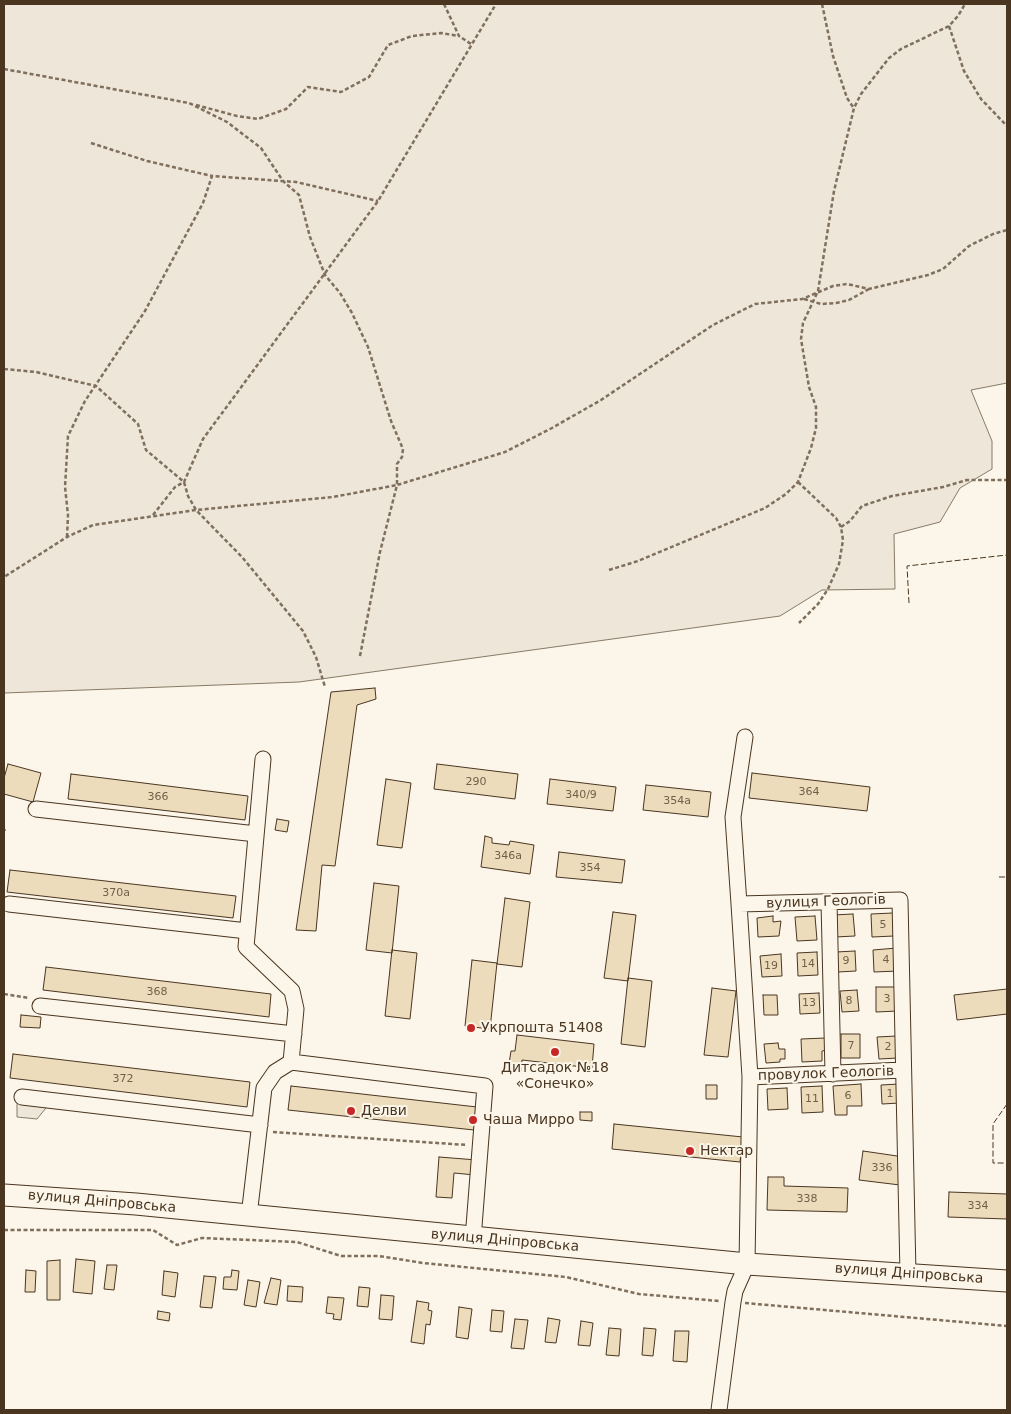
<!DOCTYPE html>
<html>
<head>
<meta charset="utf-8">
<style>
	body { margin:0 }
	#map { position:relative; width:1011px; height:1414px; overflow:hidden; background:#fbf6e9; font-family:"DejaVu Sans",sans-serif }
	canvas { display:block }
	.frame { position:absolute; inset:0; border:5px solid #4a3520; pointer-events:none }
</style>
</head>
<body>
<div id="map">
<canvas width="1011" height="1414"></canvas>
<div class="frame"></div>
</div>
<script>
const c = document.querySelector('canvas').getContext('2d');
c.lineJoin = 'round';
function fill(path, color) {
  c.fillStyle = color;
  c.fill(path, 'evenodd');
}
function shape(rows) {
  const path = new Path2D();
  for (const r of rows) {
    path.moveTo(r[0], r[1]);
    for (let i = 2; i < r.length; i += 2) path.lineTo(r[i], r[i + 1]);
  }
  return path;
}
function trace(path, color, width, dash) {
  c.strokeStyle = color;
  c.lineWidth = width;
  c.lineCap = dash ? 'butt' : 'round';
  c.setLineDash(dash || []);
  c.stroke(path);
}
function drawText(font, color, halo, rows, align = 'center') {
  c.font = font + ' "DejaVu Sans",sans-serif';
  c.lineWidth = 4;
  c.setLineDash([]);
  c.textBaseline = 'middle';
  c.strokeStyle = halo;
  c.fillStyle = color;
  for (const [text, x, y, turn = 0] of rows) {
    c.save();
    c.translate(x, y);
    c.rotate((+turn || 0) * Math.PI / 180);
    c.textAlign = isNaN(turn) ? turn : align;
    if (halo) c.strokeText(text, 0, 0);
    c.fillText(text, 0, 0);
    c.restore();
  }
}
const green = shape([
	[4,4,1007,4,1007,383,971,390,992,441,992,469,960,488,940,522,894,534,895,589,822,590,780,616,299,682,4,693,4,4]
]);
fill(green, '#ede6d9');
trace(green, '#887966', 1);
const parking = shape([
	[17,1101,50,1103,37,1119,17,1117,17,1101]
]);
fill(parking, '#ede7d9');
trace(parking, '#887966', 1);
const building = shape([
	[375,688,376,699,357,705,335,866,322,865,316,931,296,930,331,692,375,688],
	[8,764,41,773,33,802,4,794,4,778,8,764],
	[437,764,518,774,515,799,434,789,437,764],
	[752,773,870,787,867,811,749,798,752,773],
	[71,774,248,796,245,820,68,799,71,774],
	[386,779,411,783,402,848,377,845,386,779],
	[550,779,616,787,613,811,547,804,550,779],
	[646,785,711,792,708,817,643,810,646,785],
	[277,819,289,821,287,832,275,830,277,819],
	[485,836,492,838,492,843,509,845,510,841,534,845,530,874,481,867,485,836],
	[559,852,625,860,622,883,556,877,559,852],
	[10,870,236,896,233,918,7,892,10,870],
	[374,883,399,886,392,953,366,950,374,883],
	[505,898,530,902,522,967,497,964,505,898],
	[613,912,636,915,628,981,604,978,613,912],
	[893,913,894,936,872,937,871,914,893,913],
	[853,914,855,936,835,937,833,915,853,914],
	[773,916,773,922,781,921,779,936,758,937,757,918,773,916],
	[815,916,817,940,797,941,795,917,815,916],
	[897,948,898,971,874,972,873,950,897,948],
	[392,950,417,953,410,1019,385,1016,392,950],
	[855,951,856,971,838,972,836,952,855,951],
	[817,952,818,975,798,976,797,953,817,952],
	[781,954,782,976,762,977,760,956,781,954],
	[472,960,497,963,490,1029,465,1026,472,960],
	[46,967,271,994,269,1017,43,990,46,967],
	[628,978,652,981,645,1047,621,1044,628,978],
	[876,987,898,987,898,1011,876,1012,876,987],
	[712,988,736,991,728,1057,704,1055,712,988],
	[1007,989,1007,1014,957,1020,954,995,1007,989],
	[857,990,859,1011,842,1012,840,991,857,990],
	[819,993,820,1013,800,1014,799,994,819,993],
	[763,995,777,995,778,1015,764,1015,763,995],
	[21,1015,41,1017,40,1028,20,1027,21,1015],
	[841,1034,860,1034,860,1058,841,1058,841,1034],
	[517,1035,594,1044,592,1068,522,1060,521,1072,508,1070,511,1051,515,1051,517,1035],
	[897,1036,898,1058,879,1059,877,1037,897,1036],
	[826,1038,827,1050,822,1051,822,1061,802,1062,801,1039,826,1038],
	[778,1043,779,1049,785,1049,785,1059,780,1059,780,1062,766,1063,764,1044,778,1043],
	[13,1054,250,1082,247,1107,10,1078,13,1054],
	[861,1084,862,1106,847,1106,847,1115,835,1115,833,1086,861,1084],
	[899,1084,900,1103,882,1104,881,1085,899,1084],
	[706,1085,717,1085,717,1099,706,1099,706,1085],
	[291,1086,477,1107,474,1130,288,1110,291,1086],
	[822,1086,823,1112,802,1113,801,1087,822,1086],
	[787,1088,788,1109,768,1110,767,1089,787,1088],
	[580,1112,592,1112,592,1121,580,1120,580,1112],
	[614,1124,743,1137,740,1162,612,1149,614,1124],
	[863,1151,904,1157,900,1185,859,1180,863,1151],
	[439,1157,477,1160,475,1175,454,1173,452,1198,436,1197,439,1157],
	[768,1177,784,1177,784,1186,848,1188,847,1212,767,1210,768,1177],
	[949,1192,1007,1194,1007,1219,948,1217,949,1192],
	[76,1259,95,1261,92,1294,73,1292,76,1259],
	[60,1260,60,1300,47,1300,47,1261,60,1260],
	[107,1265,117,1265,114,1290,104,1289,107,1265],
	[26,1270,36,1271,35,1292,25,1292,26,1270],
	[232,1270,239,1271,237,1290,223,1289,224,1277,231,1277,232,1270],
	[164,1271,178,1273,175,1297,162,1295,164,1271],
	[204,1276,216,1277,212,1308,200,1307,204,1276],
	[271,1278,281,1280,277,1305,264,1303,271,1278],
	[248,1280,260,1282,256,1307,244,1305,248,1280],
	[288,1286,303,1287,302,1302,287,1301,288,1286],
	[359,1287,370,1288,368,1307,357,1306,359,1287],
	[381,1295,394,1296,392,1320,379,1319,381,1295],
	[328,1297,344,1298,341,1320,333,1319,334,1314,326,1313,328,1297],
	[417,1301,429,1303,428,1310,432,1311,430,1325,426,1324,424,1344,411,1342,417,1301],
	[459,1307,472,1309,468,1339,456,1337,459,1307],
	[492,1310,504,1311,502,1332,490,1331,492,1310],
	[158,1311,170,1313,169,1321,157,1319,158,1311],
	[548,1318,560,1320,556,1343,545,1342,548,1318],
	[515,1319,528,1320,524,1349,511,1348,515,1319],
	[581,1321,593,1323,590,1346,578,1345,581,1321],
	[609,1328,621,1329,619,1356,606,1355,609,1328],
	[644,1328,656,1329,653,1356,642,1355,644,1328],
	[675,1331,689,1331,687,1362,673,1361,675,1331]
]);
fill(building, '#ecdcbc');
trace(building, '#4a3520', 1);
const minor = shape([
	[36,809,256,834],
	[829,902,833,1074],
	[9,904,247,931],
	[739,904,733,817,745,737],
	[40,1006,294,1034],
	[291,1062,485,1086,473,1239],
	[750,1077,903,1070],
	[22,1097,260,1125],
	[249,1216,264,1088,275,1072,291,1062,296,1009,292,991,246,947,263,759],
	[719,1410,733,1302,735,1291,747,1264,750,1077,739,904,900,900,908,1274]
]);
const highway = shape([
	[4,1195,136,1204,747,1264,1007,1281]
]);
trace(minor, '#4a3520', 17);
trace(highway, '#4a3520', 23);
trace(shape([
	[444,4,459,36,471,44],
	[822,4,833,56,847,98,853,107],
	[949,26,964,71,981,99,1007,126],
	[4,69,189,103,227,122,261,148,283,181,299,195,310,237,325,275,340,293,352,313,368,347,391,421,403,449,402,457,397,464,397,485,333,497,196,510,93,525,67,537,4,577],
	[196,105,237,116,258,119,286,109,308,87,341,92,369,77,388,45,412,36,441,33,459,36],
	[91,143,147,161,212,176],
	[804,299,821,304,836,303,849,300,869,289],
	[4,369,36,372,96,386,138,424,146,450,184,482,188,496,196,510,242,557,303,631,316,657,325,687],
	[798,482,836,518,841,527,843,540,839,564,828,589,818,604,799,623],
	[153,515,175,487,184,482,203,439,378,201,496,4],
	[841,527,850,521,862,506,892,496,943,487,967,480,1007,480],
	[67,537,68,515,65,487,68,436,85,401,145,311,203,203,212,176,296,182,378,201],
	[609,570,638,561,765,508,786,494,798,482,811,448,816,428,816,407,809,387,801,339,803,323,818,291,834,191,854,108,861,94,889,58,901,49,949,26,958,16,965,4],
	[360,656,380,552,397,485,505,452,552,428,601,400,713,325,755,304,802,299,833,286,847,284,869,289,928,275,943,269,969,246,993,234,1007,230],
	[4,994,29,998],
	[273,1132,467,1145],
	[4,1230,153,1230,177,1245,202,1238,297,1242,341,1256,379,1256,423,1263,566,1277,639,1294,719,1301],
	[745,1303,1007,1326]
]), '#7f6f5c', 2.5, [4, 2.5]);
trace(minor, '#fbf6e9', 15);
trace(highway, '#fbf6e9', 21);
trace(shape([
	[909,603,907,566,1007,555],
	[4,830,6,830],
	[4,833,5,833],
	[999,877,1007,877],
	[1007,1104,993,1124,993,1163,1007,1163]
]), '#4a3520', 1, [6, 2.5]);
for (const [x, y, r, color] of [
	[471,1028,5,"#c62828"],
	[555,1052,5,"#c62828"],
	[351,1111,5,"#c62828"],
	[473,1120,5,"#c62828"],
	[690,1151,5,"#c62828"]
]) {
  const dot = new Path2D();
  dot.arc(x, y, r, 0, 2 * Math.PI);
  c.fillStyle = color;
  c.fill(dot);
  trace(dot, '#fbf6e9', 2);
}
drawText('11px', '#725f47', null, [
	["290",476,782],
	["364",809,792],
	["340/9",581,795],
	["366",158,797],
	["354а",677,801],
	["346а",508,856],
	["354",590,868],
	["370а",116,893],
	["5",883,925],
	["4",886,960],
	["9",846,961],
	["14",808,964],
	["19",771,966],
	["368",157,992],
	["3",887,999],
	["8",849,1001],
	["13",809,1003],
	["7",851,1046],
	["2",888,1047],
	["372",123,1079],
	["1",890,1094],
	["6",848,1096],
	["11",812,1099],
	["336",882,1168],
	["338",807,1199],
	["334",978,1206]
]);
drawText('14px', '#4a3520', '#fbf6e9', [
	["вулиця Геологів",826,902,-2],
	["провулок Геологів",826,1074,-2],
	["вулиця Дніпровська",102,1202,5],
	["вулиця Дніпровська",505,1241,5],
	["вулиця Дніпровська",909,1274,4]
]);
drawText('14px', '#4a3520', '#fbf6e9', [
	["Укрпошта 51408",481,1028],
	["Дитсадок №18",555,1068,"center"],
	["«Сонечко»",555,1084,"center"],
	["Делви",361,1111],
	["Чаша Мирро",483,1120],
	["Нектар",700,1151]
], 'left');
</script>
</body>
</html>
